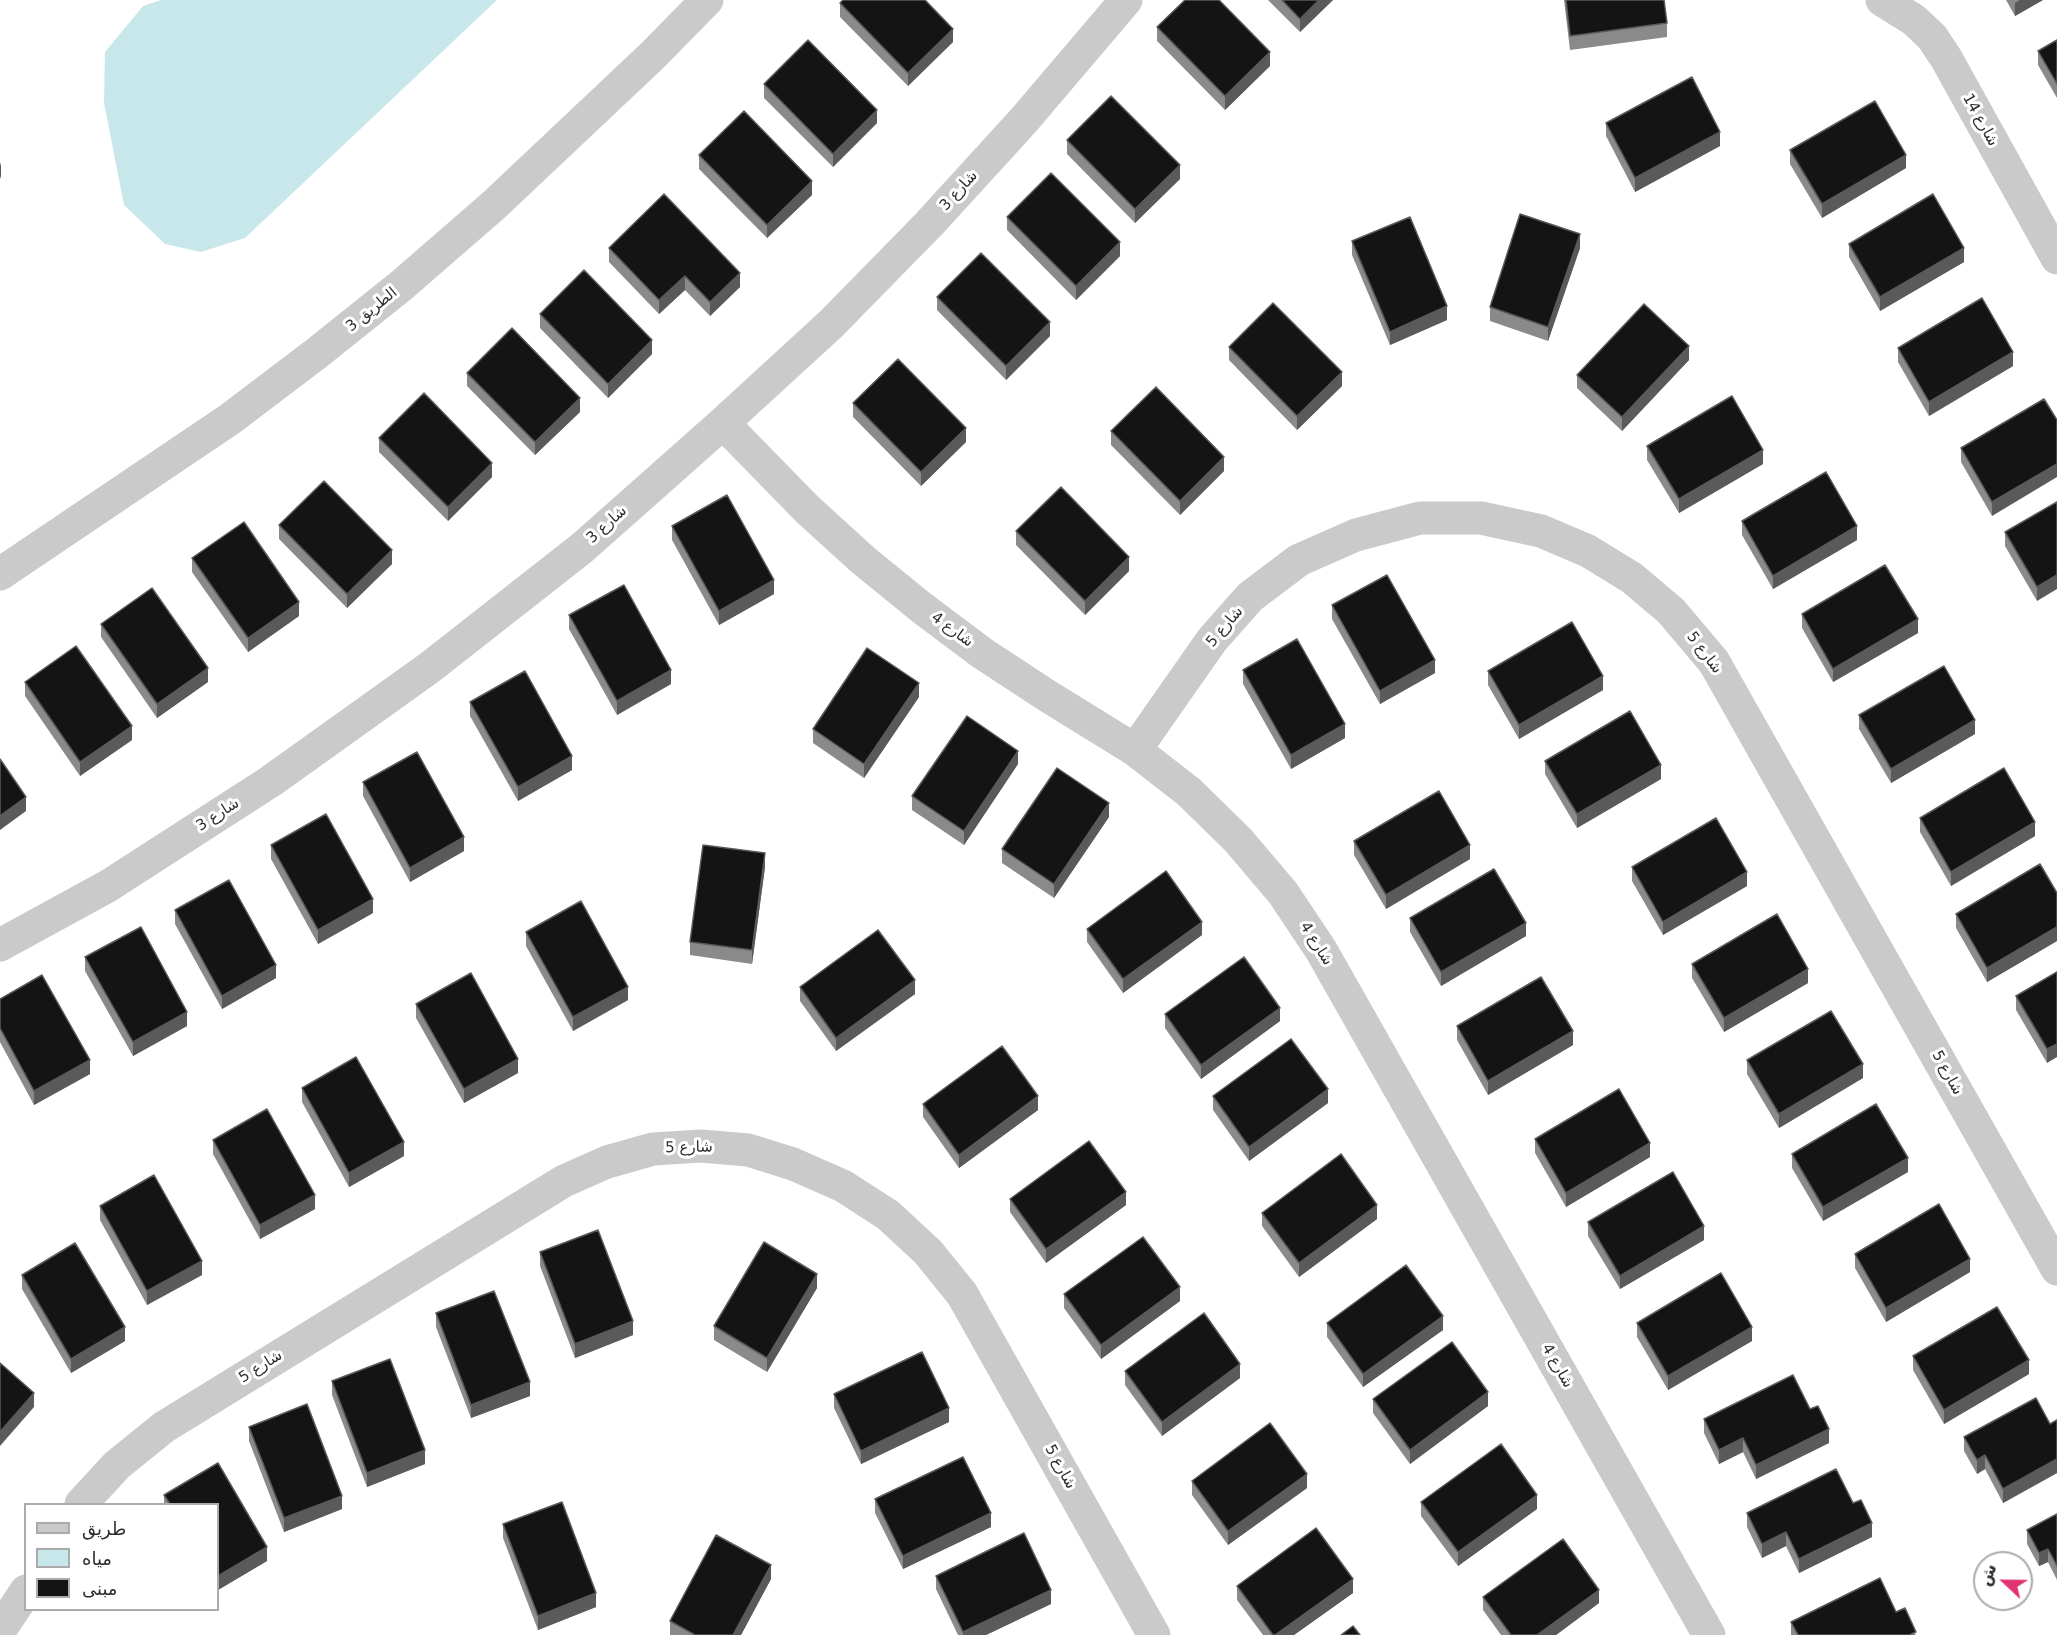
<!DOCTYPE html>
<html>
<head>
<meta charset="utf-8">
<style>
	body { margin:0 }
	#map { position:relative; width:2057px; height:1635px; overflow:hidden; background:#fff; font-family:"DejaVu Sans","Noto Naskh Arabic",sans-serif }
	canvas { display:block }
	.legend { position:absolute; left:24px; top:1503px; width:195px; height:108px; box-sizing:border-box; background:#fff; border:2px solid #ababab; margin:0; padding:8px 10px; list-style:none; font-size:18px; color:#2d2d2d }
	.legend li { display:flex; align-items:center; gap:12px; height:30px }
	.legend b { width:30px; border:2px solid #ababab }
	.north { position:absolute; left:1973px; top:1551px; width:60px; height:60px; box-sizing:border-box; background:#fff; border:2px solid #ababab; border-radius:50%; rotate:292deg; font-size:16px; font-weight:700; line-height:24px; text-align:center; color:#2d2d2d }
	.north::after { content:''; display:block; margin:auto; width:21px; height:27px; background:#e03472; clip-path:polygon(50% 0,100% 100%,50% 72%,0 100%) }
</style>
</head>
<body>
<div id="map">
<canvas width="2057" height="1635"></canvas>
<ul class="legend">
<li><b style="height:8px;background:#cacaca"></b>طريق</li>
<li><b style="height:16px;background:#c8e7ea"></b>مياه</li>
<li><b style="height:16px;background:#141414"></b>مبنى</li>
</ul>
<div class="north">ش</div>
</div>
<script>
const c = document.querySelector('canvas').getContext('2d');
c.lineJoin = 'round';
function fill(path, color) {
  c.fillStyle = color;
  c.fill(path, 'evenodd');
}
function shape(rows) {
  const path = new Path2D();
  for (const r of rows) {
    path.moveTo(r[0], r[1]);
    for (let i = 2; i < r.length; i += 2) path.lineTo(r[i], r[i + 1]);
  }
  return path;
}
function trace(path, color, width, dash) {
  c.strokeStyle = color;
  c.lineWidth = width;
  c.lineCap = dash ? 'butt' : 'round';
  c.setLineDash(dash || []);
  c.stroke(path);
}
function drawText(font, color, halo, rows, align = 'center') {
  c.font = font + ' "DejaVu Sans","Noto Naskh Arabic",sans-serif';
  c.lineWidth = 6;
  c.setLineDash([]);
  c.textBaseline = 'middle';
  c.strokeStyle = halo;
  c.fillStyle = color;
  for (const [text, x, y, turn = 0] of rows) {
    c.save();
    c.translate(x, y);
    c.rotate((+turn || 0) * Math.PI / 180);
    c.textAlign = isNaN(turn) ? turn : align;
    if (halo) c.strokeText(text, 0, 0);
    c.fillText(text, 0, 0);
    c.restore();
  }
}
fill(shape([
	[161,0,497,0,245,238,201,252,165,244,124,205,104,103,105,52,143,6]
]), '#c8e7ea');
trace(shape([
	[1882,0,1914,20,1932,37,1946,58,2057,258],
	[723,423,807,509,863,560,922,608,982,653,1046,695,1135,750,1189,792,1238,840,1283,893,1321,950,1709,1635],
	[1135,750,1212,640,1250,597,1299,560,1356,535,1420,518,1481,518,1541,531,1588,551,1632,578,1671,611,1714,662,2057,1269],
	[0,945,108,886,271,781,429,668,582,548,723,423,831,324,929,224,1024,120,1126,0],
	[81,1504,117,1465,164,1427,564,1181,607,1162,653,1149,701,1146,748,1150,793,1164,843,1186,888,1215,928,1252,962,1294,1154,1635],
	[2,1627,26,1591]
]), '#cacaca', 33);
trace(shape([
	[0,574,230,419,317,353,402,285,494,205,653,55,707,0]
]), '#cacaca', 33);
fill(shape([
	[1268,0,1333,0,1300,32],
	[1564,0,1664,0,1667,23,1667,37,1570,50],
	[2006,0,2043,0,2015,16],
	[840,3,953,42,908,86,840,17],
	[1157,27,1270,66,1225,110,1157,41],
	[2057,40,2057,98,2038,65,2038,51],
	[764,84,877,123,833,167,764,98],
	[1606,123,1720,146,1635,192,1606,136],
	[1067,140,1180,179,1135,223,1067,154],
	[1790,150,1906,168,1822,218,1790,164],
	[699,155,812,195,767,238,699,169],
	[1007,217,1120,256,1076,300,1007,230],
	[1352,241,1447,320,1390,345,1352,255],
	[1849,244,1964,262,1880,311,1849,257],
	[609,248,740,287,710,316,685,290,659,314,609,262],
	[1580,248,1548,341,1490,321,1490,307],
	[937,297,1050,336,1006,380,937,310],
	[540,314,652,354,608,398,540,328],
	[1229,347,1342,386,1297,430,1229,360],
	[1898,348,2013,366,1929,416,1898,362],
	[1689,360,1622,431,1577,388,1577,375],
	[467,373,580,412,535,455,467,386],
	[2044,399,1992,516,1961,462,1961,448],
	[853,403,966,442,921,486,853,417],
	[1111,431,1224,471,1180,515,1111,445],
	[379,438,492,477,448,521,379,452],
	[1647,446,1763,464,1679,513,1647,460],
	[2057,502,2037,601,2005,546,2005,532],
	[1742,521,1857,540,1773,589,1742,535],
	[279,525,392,564,347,608,279,539],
	[672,526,774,594,719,625,672,540],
	[1016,531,1129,571,1085,615,1016,545],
	[192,558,299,616,248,652,192,572],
	[1332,605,1435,673,1380,704,1332,619],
	[1802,614,1918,633,1833,682,1802,628],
	[569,615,671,684,617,715,569,629],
	[101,624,208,682,157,718,101,637],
	[1243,670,1345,738,1291,769,1243,684],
	[1488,671,1603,690,1519,739,1488,685],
	[25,682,132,740,80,776,25,696],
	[919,697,864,778,813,743,813,729],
	[470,702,572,770,518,801,470,716],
	[1859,715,1975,734,1891,783,1859,729],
	[1545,761,1661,779,1577,828,1545,774],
	[1018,764,964,845,912,810,912,796],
	[363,782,464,851,410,882,363,796],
	[1109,817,1054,898,1002,863,1002,849],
	[1920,818,2035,836,1951,886,1920,832],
	[1354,841,1470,859,1386,909,1354,855],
	[271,845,373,913,318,944,271,859],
	[765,867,752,964,690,955,690,942],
	[1632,867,1747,886,1663,935,1632,881],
	[2057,893,2057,941,1987,982,1956,928,1956,914],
	[175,910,276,978,222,1009,175,924],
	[1410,918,1526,936,1441,986,1410,932],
	[1087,929,1202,935,1123,993,1087,942],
	[526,932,628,1000,573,1031,526,946],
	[85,957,187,1026,133,1056,85,971],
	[1692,964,1808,983,1724,1032,1692,978],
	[2057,972,2047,1063,2016,1010,2016,996],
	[800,987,915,994,836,1051,800,1001],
	[0,999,90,1074,34,1105,0,1042],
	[416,1004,518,1073,464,1103,416,1018],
	[1165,1014,1280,1021,1201,1079,1165,1028],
	[1457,1026,1573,1045,1488,1095,1457,1040],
	[1747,1060,1863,1078,1779,1128,1747,1074],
	[302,1088,404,1156,349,1187,302,1102],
	[1213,1096,1328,1103,1249,1161,1213,1110],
	[923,1104,1038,1110,959,1168,923,1117],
	[1535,1139,1650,1157,1566,1207,1535,1153],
	[213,1140,315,1209,260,1239,213,1154],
	[1792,1154,1908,1172,1823,1221,1792,1168],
	[1010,1199,1126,1205,1046,1263,1010,1212],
	[100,1206,202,1275,147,1305,100,1220],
	[1262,1213,1377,1219,1299,1277,1262,1226],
	[1588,1222,1704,1240,1620,1289,1588,1236],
	[540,1252,633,1335,575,1358,540,1266],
	[1855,1254,1970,1272,1886,1322,1855,1268],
	[22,1275,125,1341,71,1373,22,1289],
	[817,1288,767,1372,714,1340,714,1326],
	[1064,1294,1180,1301,1101,1359,1064,1308],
	[436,1313,530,1396,471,1418,436,1327],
	[1327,1323,1443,1330,1363,1387,1327,1337],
	[1637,1323,1752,1341,1668,1390,1637,1337],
	[1913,1356,2029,1374,1944,1424,1913,1370],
	[1125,1371,1240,1378,1162,1436,1125,1385],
	[332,1381,425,1464,367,1487,332,1395],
	[834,1394,949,1422,861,1464,834,1408],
	[1373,1399,1488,1406,1410,1464,1373,1413],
	[1810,1409,1829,1443,1756,1479,1743,1452,1719,1464,1704,1433,1704,1419],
	[2057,1420,2057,1473,2003,1503,1985,1469,1977,1474,1964,1451,1964,1437,2050,1424],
	[249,1427,342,1509,284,1532,249,1441],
	[218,1463,267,1547,267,1561,218,1590,218,1504,164,1504,164,1495],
	[1192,1481,1307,1488,1228,1545,1192,1495],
	[875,1499,991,1527,903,1569,875,1513],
	[1421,1502,1537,1509,1458,1566,1421,1516],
	[1853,1503,1872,1537,1799,1573,1786,1546,1762,1558,1747,1527,1747,1513],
	[2057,1514,2057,1580,2048,1562,2039,1566,2027,1544,2027,1530],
	[503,1524,596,1607,538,1630,503,1538],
	[936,1576,1051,1604,986,1635,958,1635,936,1589],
	[771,1579,741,1635,670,1635,670,1621],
	[1237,1586,1353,1593,1294,1635,1263,1635,1237,1600],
	[1483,1597,1599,1603,1556,1635,1501,1635,1483,1610],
	[1896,1612,1916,1635,1791,1635,1791,1622]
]), '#8a8a8a');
fill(shape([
	[1319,0,1333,0,1300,32,1300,19],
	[2020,0,2043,0,2015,16,2015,3],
	[953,29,953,42,908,86,908,73],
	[1270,52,1270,66,1225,110,1225,96],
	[877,110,877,123,833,167,833,154],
	[1720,132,1720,146,1635,192,1635,178],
	[1906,155,1906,168,1822,218,1822,204],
	[1,162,1,176,0,179,0,166],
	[1180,165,1180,179,1135,223,1135,209],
	[812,181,812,195,767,238,767,225],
	[1580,234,1580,248,1548,341,1548,327],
	[1120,242,1120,256,1076,300,1076,286],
	[1964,248,1964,262,1880,311,1880,297],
	[740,273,740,287,710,316,710,302],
	[685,276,685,290,659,314,659,300],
	[1447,306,1447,320,1390,345,1390,332],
	[1050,322,1050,336,1006,380,1006,366],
	[652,340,652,354,608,398,608,384],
	[1689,346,1689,360,1622,431,1622,417],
	[2013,352,2013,366,1929,416,1929,402],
	[1342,372,1342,386,1297,430,1297,416],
	[580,398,580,412,535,455,535,442],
	[966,428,966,442,921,486,921,472],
	[1763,450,1763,464,1679,513,1679,499],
	[1224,457,1224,471,1180,515,1180,501],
	[492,463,492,477,448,521,448,507],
	[2057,464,2057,477,1992,516,1992,502],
	[1857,526,1857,540,1773,589,1773,576],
	[392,550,392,564,347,608,347,594],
	[1129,557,1129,571,1085,615,1085,601],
	[2057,575,2057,589,2037,601,2037,587],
	[774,580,774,594,719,625,719,611],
	[299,602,299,616,248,652,248,638],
	[1918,619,1918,633,1833,682,1833,669],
	[1435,660,1435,673,1380,704,1380,691],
	[208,668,208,682,157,718,157,704],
	[671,670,671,684,617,715,617,701],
	[1603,676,1603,690,1519,739,1519,725],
	[919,683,919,697,864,778,864,764],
	[1975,720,1975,734,1891,783,1891,769],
	[1345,724,1345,738,1291,769,1291,755],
	[132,726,132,740,80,776,80,762],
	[1018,751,1018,764,964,845,964,831],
	[572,756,572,770,518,801,518,787],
	[1661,765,1661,779,1577,828,1577,814],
	[26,797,26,811,0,830,0,816],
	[1109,803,1109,817,1054,898,1054,884],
	[2035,822,2035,836,1951,886,1951,872],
	[464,837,464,851,410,882,410,868],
	[1470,845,1470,859,1386,909,1386,895],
	[765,853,765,867,752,964,752,950],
	[1747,872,1747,886,1663,935,1663,922],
	[373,899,373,913,318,944,318,930],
	[1202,922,1202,935,1123,993,1123,979],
	[1526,923,1526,936,1441,986,1441,972],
	[2057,927,2057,941,1987,982,1987,968],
	[276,965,276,978,222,1009,222,996],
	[1808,969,1808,983,1724,1032,1724,1018],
	[915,980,915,994,836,1051,836,1038],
	[628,987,628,1000,573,1031,573,1017],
	[1280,1008,1280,1021,1201,1079,1201,1065],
	[187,1012,187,1026,133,1056,133,1042],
	[1573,1031,1573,1045,1488,1095,1488,1081],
	[2057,1044,2057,1057,2047,1063,2047,1049],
	[518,1059,518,1073,464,1103,464,1089],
	[90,1060,90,1074,34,1105,34,1091],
	[1863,1064,1863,1078,1779,1128,1779,1114],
	[1328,1089,1328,1103,1249,1161,1249,1147],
	[1038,1096,1038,1110,959,1168,959,1155],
	[404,1142,404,1156,349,1187,349,1173],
	[1650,1143,1650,1157,1566,1207,1566,1193],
	[1908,1158,1908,1172,1823,1221,1823,1207],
	[1126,1192,1126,1205,1046,1263,1046,1249],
	[315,1195,315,1209,260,1239,260,1225],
	[1377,1205,1377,1219,1299,1277,1299,1263],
	[1704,1226,1704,1240,1620,1289,1620,1276],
	[1970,1259,1970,1272,1886,1322,1886,1308],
	[202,1261,202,1275,147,1305,147,1291],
	[817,1274,817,1288,767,1372,767,1358],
	[1180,1287,1180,1301,1101,1359,1101,1345],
	[1443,1316,1443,1330,1363,1387,1363,1374],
	[633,1321,633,1335,575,1358,575,1344],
	[125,1327,125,1341,71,1373,71,1359],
	[1752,1327,1752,1341,1668,1390,1668,1376],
	[2029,1360,2029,1374,1944,1424,1944,1410],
	[1240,1364,1240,1378,1162,1436,1162,1422],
	[530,1382,530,1396,471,1418,471,1405],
	[1488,1392,1488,1406,1410,1464,1410,1450],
	[34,1393,34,1407,0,1446,0,1432],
	[949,1408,949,1422,861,1464,861,1451],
	[1829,1429,1829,1443,1756,1479,1756,1465],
	[1743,1438,1743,1452,1719,1464,1719,1450],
	[425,1450,425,1464,367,1487,367,1473],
	[1985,1455,1985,1469,1977,1474,1977,1460],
	[2057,1459,2057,1473,2003,1503,2003,1489],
	[1307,1474,1307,1488,1228,1545,1228,1531],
	[1537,1495,1537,1509,1458,1566,1458,1552],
	[342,1496,342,1509,284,1532,284,1518],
	[991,1513,991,1527,903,1569,903,1556],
	[1872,1523,1872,1537,1799,1573,1799,1559],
	[1786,1532,1786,1546,1762,1558,1762,1544],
	[267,1547,267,1561,218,1590,218,1576],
	[2048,1549,2048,1562,2039,1566,2039,1553],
	[771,1565,771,1579,741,1635,733,1635],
	[1353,1579,1353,1593,1294,1635,1275,1635],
	[1051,1590,1051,1604,986,1635,963,1635,963,1632],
	[1599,1590,1599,1603,1556,1635,1537,1635],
	[596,1593,596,1607,538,1630,538,1616]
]), '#5a5a5a');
const building = shape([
	[843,0,925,0,953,29,908,73,840,3,843,0],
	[1185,0,1219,0,1270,52,1225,96,1157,27,1185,0],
	[1282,0,1319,0,1300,19,1282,0],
	[1566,0,1664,0,1667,23,1570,36,1566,0],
	[808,40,877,110,833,154,764,84,808,40],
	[2057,40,2057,84,2038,51,2057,40],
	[1692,77,1720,132,1635,178,1606,123,1692,77],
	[1111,96,1180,165,1135,209,1067,140,1111,96],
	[1875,101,1906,155,1822,204,1790,150,1875,101],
	[744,111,812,181,767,225,699,155,744,111],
	[1051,173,1120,242,1076,286,1007,217,1051,173],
	[664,194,740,273,710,302,685,276,659,300,609,248,664,194],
	[1933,194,1964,248,1880,297,1849,244,1933,194],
	[1520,214,1580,234,1548,327,1490,307,1520,214],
	[1410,217,1447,306,1390,332,1352,241,1410,217],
	[981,253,1050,322,1006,366,937,297,981,253],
	[584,270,652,340,608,384,540,314,584,270],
	[1982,298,2013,352,1929,402,1898,348,1982,298],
	[1273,303,1342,372,1297,416,1229,347,1273,303],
	[1644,304,1689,346,1622,417,1577,375,1644,304],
	[512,328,580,398,535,442,467,373,512,328],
	[898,359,966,428,921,472,853,403,898,359],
	[1156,387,1224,457,1180,501,1111,431,1156,387],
	[424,393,492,463,448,507,379,438,424,393],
	[1732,396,1763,450,1679,499,1647,446,1732,396],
	[2044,399,2057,420,2057,464,1992,502,1961,448,2044,399],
	[1826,472,1857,526,1773,576,1742,521,1826,472],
	[324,481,392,550,347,594,279,525,324,481],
	[1061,487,1129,557,1085,601,1016,531,1061,487],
	[727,495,774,580,719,611,672,526,727,495],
	[2057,502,2057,575,2037,587,2005,532,2057,502],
	[244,522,299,602,248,638,192,558,244,522],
	[1885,565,1918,619,1833,669,1802,614,1885,565],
	[1387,575,1435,660,1380,691,1332,605,1387,575],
	[624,585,671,670,617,701,569,615,624,585],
	[152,588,208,668,157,704,101,624,152,588],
	[1572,622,1603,676,1519,725,1488,671,1572,622],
	[1297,639,1345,724,1291,755,1243,670,1297,639],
	[76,646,132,726,80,762,25,682,76,646],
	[867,648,919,683,864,764,813,729,867,648],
	[1944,666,1975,720,1891,769,1859,715,1944,666],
	[525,671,572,756,518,787,470,702,525,671],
	[1630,711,1661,765,1577,814,1545,761,1630,711],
	[967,716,1018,751,964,831,912,796,967,716],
	[417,752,464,837,410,868,363,782,417,752],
	[0,759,26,797,0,816,0,759],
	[1057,768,1109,803,1054,884,1002,849,1057,768],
	[2004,768,2035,822,1951,872,1920,818,2004,768],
	[1439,791,1470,845,1386,895,1354,841,1439,791],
	[326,814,373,899,318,930,271,845,326,814],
	[1716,818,1747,872,1663,922,1632,867,1716,818],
	[703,845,765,853,752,950,690,942,703,845],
	[2040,864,2057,893,2057,927,1987,968,1956,914,2040,864],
	[1494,869,1526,923,1441,972,1410,918,1494,869],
	[1166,871,1202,922,1123,979,1087,929,1166,871],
	[229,880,276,965,222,996,175,910,229,880],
	[581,901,628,987,573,1017,526,932,581,901],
	[1777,914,1808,969,1724,1018,1692,964,1777,914],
	[141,927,187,1012,133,1042,85,957,141,927],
	[878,930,915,980,836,1038,800,987,878,930],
	[1244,957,1280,1008,1201,1065,1165,1014,1244,957],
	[2057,972,2057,1044,2047,1049,2016,996,2057,972],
	[471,973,518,1059,464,1089,416,1004,471,973],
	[42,975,90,1060,34,1091,0,1028,0,999,42,975],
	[1541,977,1573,1031,1488,1081,1457,1026,1541,977],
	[1831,1011,1863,1064,1779,1114,1747,1060,1831,1011],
	[1291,1039,1328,1089,1249,1147,1213,1096,1291,1039],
	[1002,1046,1038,1096,959,1155,923,1104,1002,1046],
	[356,1057,404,1142,349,1173,302,1088,356,1057],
	[1619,1089,1650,1143,1566,1193,1535,1139,1619,1089],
	[1876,1104,1908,1158,1823,1207,1792,1154,1876,1104],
	[267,1109,315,1195,260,1225,213,1140,267,1109],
	[1089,1141,1126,1192,1046,1249,1010,1199,1089,1141],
	[1341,1154,1377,1205,1299,1263,1262,1213,1341,1154],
	[1673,1172,1704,1226,1620,1276,1588,1222,1673,1172],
	[154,1175,202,1261,147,1291,100,1206,154,1175],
	[1939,1204,1970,1259,1886,1308,1855,1254,1939,1204],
	[598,1230,633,1321,575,1344,540,1252,598,1230],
	[1143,1237,1180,1287,1101,1345,1064,1294,1143,1237],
	[764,1242,817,1274,767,1358,714,1326,764,1242],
	[75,1243,125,1327,71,1359,22,1275,75,1243],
	[1406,1265,1443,1316,1363,1374,1327,1323,1406,1265],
	[1721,1273,1752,1327,1668,1376,1637,1323,1721,1273],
	[494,1291,530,1382,471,1405,436,1313,494,1291],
	[1997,1307,2029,1360,1944,1410,1913,1356,1997,1307],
	[1204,1313,1240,1364,1162,1422,1125,1371,1204,1313],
	[1452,1342,1488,1392,1410,1450,1373,1399,1452,1342],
	[922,1352,949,1408,861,1451,834,1394,922,1352],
	[390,1359,425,1450,367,1473,332,1381,390,1359],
	[0,1363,34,1393,0,1432,0,1363],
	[1793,1375,1810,1409,1818,1406,1829,1429,1756,1465,1743,1438,1719,1450,1704,1419,1793,1375],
	[2036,1398,2050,1424,2057,1420,2057,1459,2003,1489,1985,1455,1977,1460,1964,1437,2036,1398],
	[307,1404,342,1496,284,1518,249,1427,307,1404],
	[1270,1423,1307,1474,1228,1531,1192,1481,1270,1423],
	[1501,1444,1537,1495,1458,1552,1421,1502,1501,1444],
	[963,1457,991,1513,903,1556,875,1499,963,1457],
	[218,1463,267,1547,218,1576,218,1504,170,1504,164,1495,218,1463],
	[1836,1469,1853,1503,1861,1500,1872,1523,1799,1559,1786,1532,1762,1544,1747,1513,1836,1469],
	[562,1502,596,1593,538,1616,503,1524,562,1502],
	[2057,1514,2057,1566,2048,1549,2039,1553,2027,1530,2057,1514],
	[1316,1528,1353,1579,1275,1635,1273,1635,1237,1586,1316,1528],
	[1024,1533,1051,1590,963,1632,936,1576,1024,1533],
	[716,1535,771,1565,733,1635,695,1635,670,1621,716,1535],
	[1563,1539,1599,1590,1537,1635,1511,1635,1483,1597,1563,1539],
	[1880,1578,1896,1612,1905,1608,1916,1632,1909,1635,1798,1635,1791,1622,1880,1578],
	[1353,1626,1360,1635,1341,1635,1353,1626]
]);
fill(building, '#141414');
trace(building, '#5a5a5a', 1.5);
drawText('15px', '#2d2d2d', '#fff', [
	["شارع 14",1980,120,61],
	["شارع 3",959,191,-48],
	["3 الطريق",372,310,-39],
	["شارع 3",607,525,-42],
	["شارع 5",1225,627,-50],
	["شارع 4",952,630,36],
	["شارع 5",1704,653,53],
	["شارع 3",218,815,-33],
	["شارع 4",1316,944,58],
	["شارع 5",1947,1073,61],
	["شارع 5",689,1148,-1],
	["شارع 4",1557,1366,60],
	["شارع 5",261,1367,-32],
	["شارع 5",1060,1467,61]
]);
</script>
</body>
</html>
